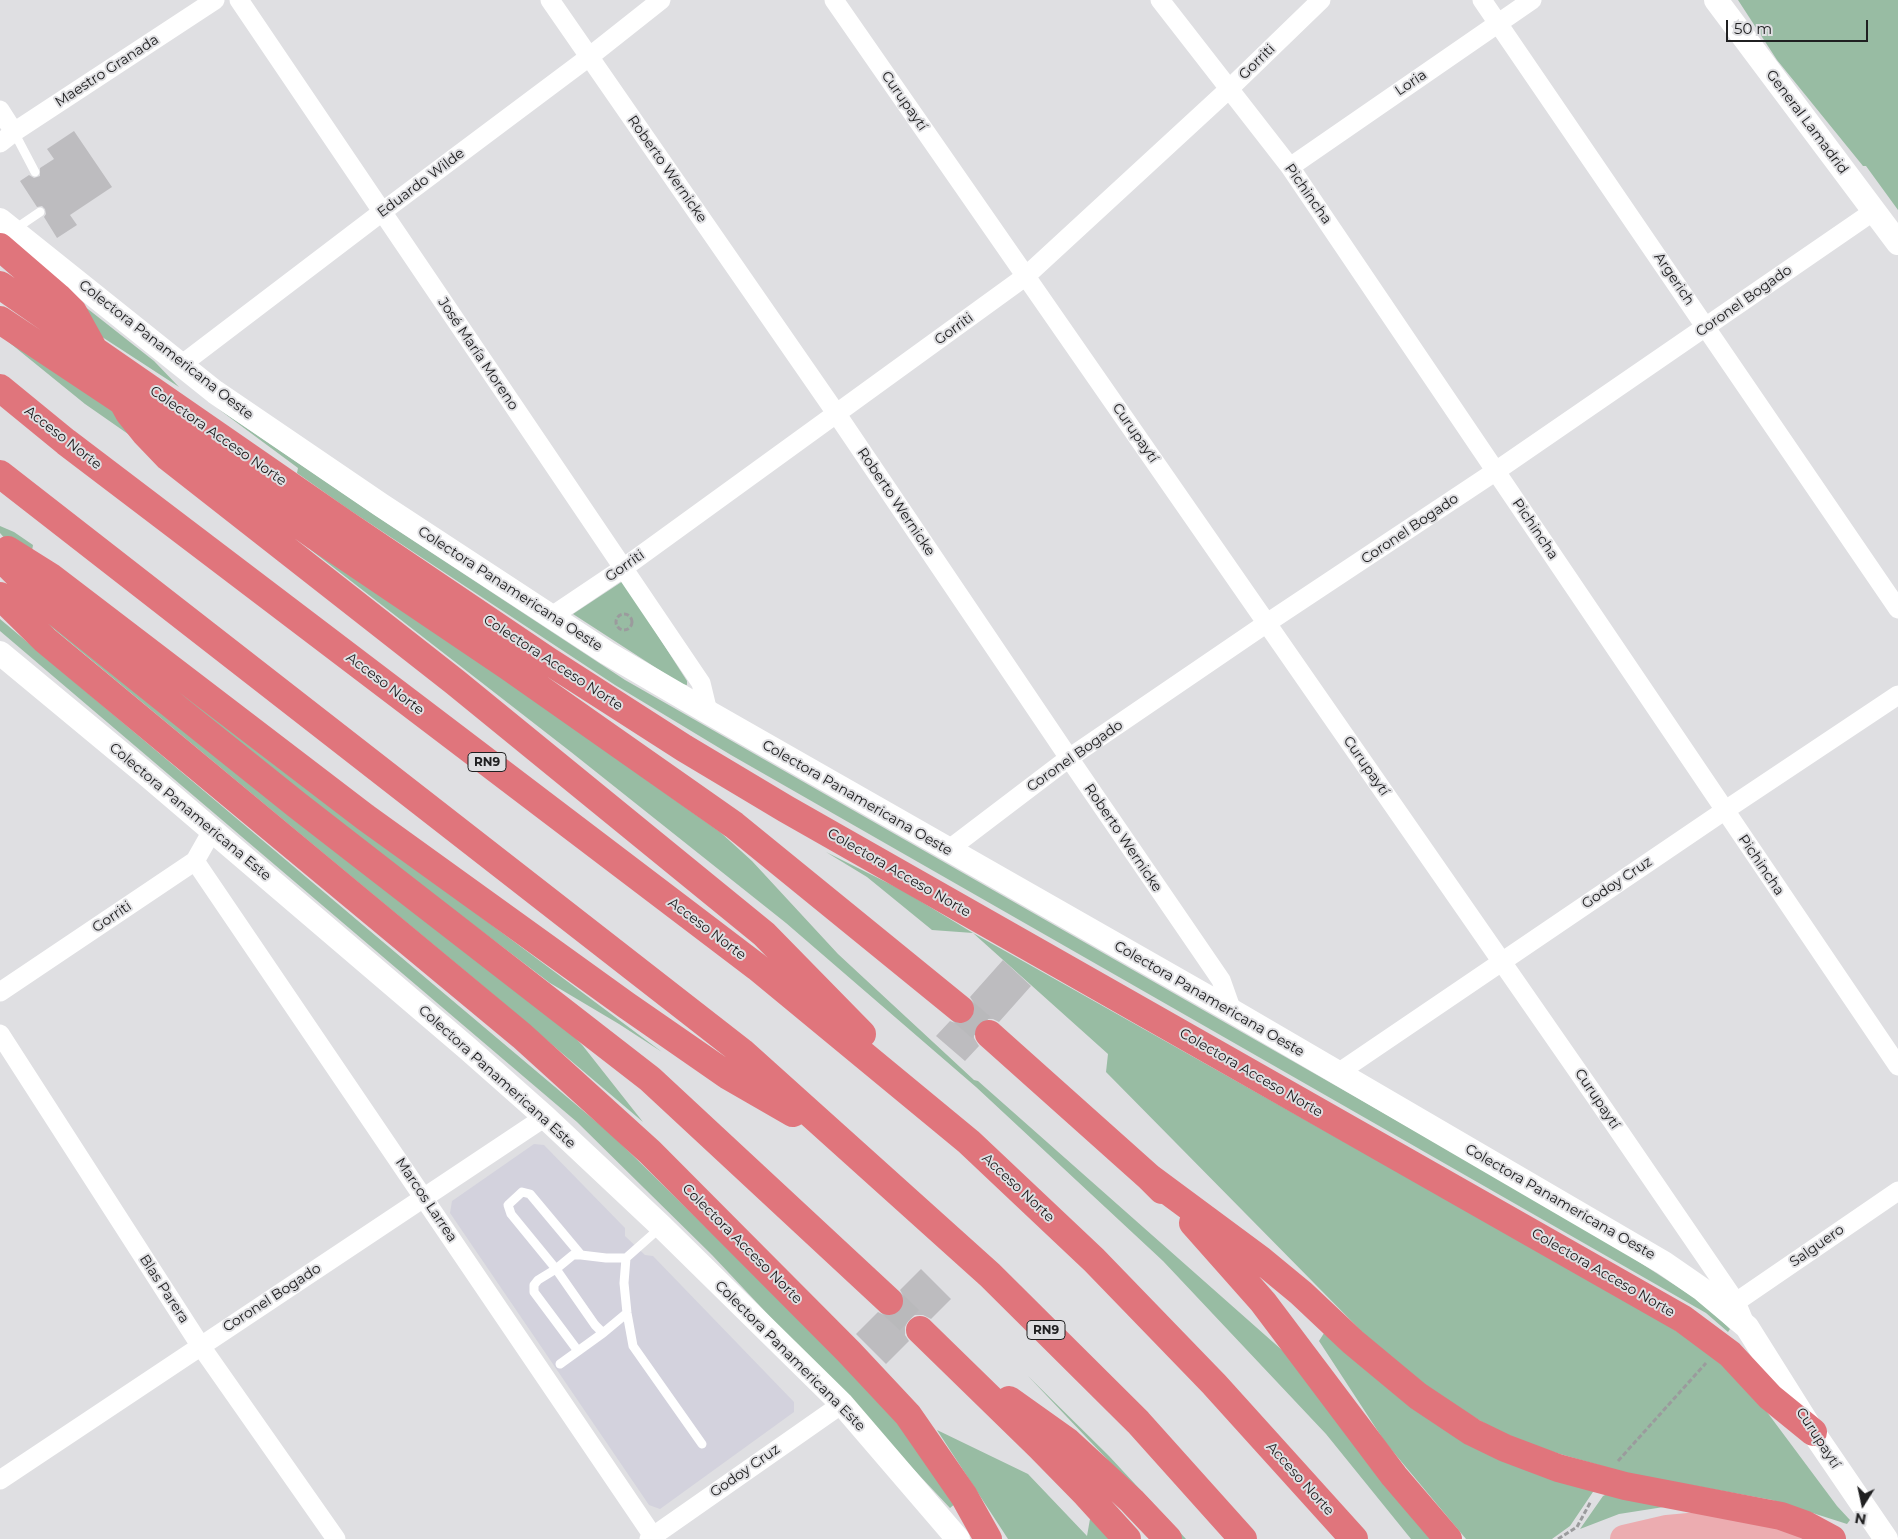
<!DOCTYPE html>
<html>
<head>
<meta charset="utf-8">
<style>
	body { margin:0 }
	#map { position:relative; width:1898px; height:1539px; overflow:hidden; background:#dfdfe2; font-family:Montserrat,sans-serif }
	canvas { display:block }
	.north { position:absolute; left:1838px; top:1479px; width:50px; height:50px; -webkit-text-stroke:4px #dfdfe2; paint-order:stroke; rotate:190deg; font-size:14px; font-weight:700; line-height:20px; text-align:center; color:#202021 }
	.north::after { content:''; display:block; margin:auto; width:18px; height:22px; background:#202021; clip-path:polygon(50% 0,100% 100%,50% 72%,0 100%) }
	.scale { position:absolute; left:1726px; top:20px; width:142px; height:22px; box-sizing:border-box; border:2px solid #202021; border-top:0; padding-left:6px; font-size:15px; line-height:18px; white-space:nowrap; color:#202021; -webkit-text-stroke:4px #dfdfe2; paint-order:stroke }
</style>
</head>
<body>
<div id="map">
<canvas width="1898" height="1539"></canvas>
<div class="north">N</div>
<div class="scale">50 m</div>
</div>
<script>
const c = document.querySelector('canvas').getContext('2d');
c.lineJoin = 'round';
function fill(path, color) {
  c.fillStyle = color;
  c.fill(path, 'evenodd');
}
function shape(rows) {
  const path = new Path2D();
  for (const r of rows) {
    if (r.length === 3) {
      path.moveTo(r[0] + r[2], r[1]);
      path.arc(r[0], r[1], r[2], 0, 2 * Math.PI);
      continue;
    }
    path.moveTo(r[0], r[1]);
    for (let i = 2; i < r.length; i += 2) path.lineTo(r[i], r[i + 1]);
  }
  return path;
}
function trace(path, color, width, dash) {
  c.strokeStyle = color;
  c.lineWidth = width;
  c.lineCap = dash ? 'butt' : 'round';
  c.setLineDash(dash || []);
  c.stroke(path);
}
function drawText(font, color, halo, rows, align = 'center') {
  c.font = font + ' Montserrat,sans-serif';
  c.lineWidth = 4;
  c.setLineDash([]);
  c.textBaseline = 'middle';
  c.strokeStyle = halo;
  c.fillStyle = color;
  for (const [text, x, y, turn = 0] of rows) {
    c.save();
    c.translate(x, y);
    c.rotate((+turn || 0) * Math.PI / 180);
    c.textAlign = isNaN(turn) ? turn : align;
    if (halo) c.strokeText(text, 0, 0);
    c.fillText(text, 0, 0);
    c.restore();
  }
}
fill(shape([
	[534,1144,544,1145,625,1228,625,1236,645,1255,653,1256,794,1402,794,1412,660,1509,649,1505,450,1213,452,1201]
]), '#d3d2dd');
fill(shape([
	[1738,0,1898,0,1898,210,1866,166,1863,166,1777,60],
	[79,302,154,361,179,387,96,333],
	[0,335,111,402,141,443,85,404],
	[217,408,394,528,625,680,1599,1236,1704,1304,1730,1329,1728,1332,1706,1313,731,755,615,685,348,509,297,473,298,468],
	[0,526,14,532,33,545,32,551,7,541,0,533],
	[316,545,720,832,752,861,838,954,974,1080,978,1081,1300,1366,1432,1539,1411,1539,1326,1434,1163,1261,976,1087,786,923,571,752,311,550],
	[0,575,542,1003,583,1046,643,1122,483,986,48,624],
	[623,581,687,681,687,685,681,684,573,614],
	[50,591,182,694,662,1052,619,1024,550,983,289,785],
	[0,619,612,1135,881,1399,957,1502,950,1508,712,1255,577,1122,0,631],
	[826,852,902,890,973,933,1638,1307,1712,1353,1761,1404,1837,1506,1850,1520,1847,1524,1772,1500,1630,1474,1539,1448,1496,1430,1445,1400,1382,1352,1106,1072,1108,1054,973,933,932,930,867,877],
	[1326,1330,1343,1346,1597,1486,1570,1526,1552,1539,1466,1539,1385,1442,1319,1341],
	[1028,1376,1109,1456,1186,1539,1176,1539,1105,1457],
	[937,1430,1028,1474,1087,1536,1090,1519,1118,1539,1008,1539],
	[1611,1492,1670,1506,1619,1514,1580,1529,1603,1496]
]), '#98bca3');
fill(shape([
	[74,131,112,187,70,215,77,225,57,238,44,217,46,214,45,209,42,206,37,207,20,181,29,175,34,178,40,176,40,168,54,159,47,149],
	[1003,960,1031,986,999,1022,993,1019,985,1019,977,1024,974,1031,974,1038,979,1046,965,1061,936,1036,950,1021,958,1024,966,1023,972,1019,975,1011,974,1003,970,997],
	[921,1269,951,1299,931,1319,923,1315,915,1315,909,1319,905,1327,905,1335,909,1341,886,1364,856,1334,878,1312,886,1316,893,1316,900,1312,904,1304,904,1297,900,1290]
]), '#bdbcbf');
trace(shape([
	[960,1009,989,1034],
	[889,1301,920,1330]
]), '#b9b9bb', 28, [28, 14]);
trace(shape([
	[624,622,8],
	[1618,1461,1706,1363],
	[1558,1539,1577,1527,1591,1501]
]), '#9b9b9d', 3, [5, 2.5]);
trace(shape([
	[14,132,35,172],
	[15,229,40,212],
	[581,1255,573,1255,556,1269,595,1325,603,1333,627,1313],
	[626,1258,624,1283,627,1313,633,1346,702,1444],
	[578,1351,534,1292,534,1285,538,1280,556,1269,511,1214,508,1205,522,1192,530,1194,581,1255,606,1258,626,1258,661,1227],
	[560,1364,603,1333]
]), '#fff', 9);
trace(shape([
	[239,0,701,683,708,712],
	[550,0,836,413,1069,758,1221,980,1232,1011],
	[834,0,1595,1096,1736,1302,1746,1326],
	[1160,0,1290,167,1898,1066],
	[1482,0,1898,609],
	[0,110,14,132],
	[0,143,14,132,215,0],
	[1290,167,1532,0],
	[181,365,382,212,589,57,661,0],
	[552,616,622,569,1026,276,1229,89,1321,0],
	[948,850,1069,758,1267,623,1496,471,1874,211],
	[195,861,655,1539],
	[0,992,195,861,212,831],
	[0,1034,200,1345,336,1539],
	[1338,1073,1724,811,1898,695],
	[1736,1302,1898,1191],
	[0,1480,545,1117],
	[649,1539,842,1404]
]), '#fff', 19);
trace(shape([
	[1716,0,1898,243],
	[0,220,215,392,381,505,607,653,708,712,1232,1011,1664,1263,1703,1290,1747,1327,1813,1432,1886,1539],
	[0,653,146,774,467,1048,545,1117,662,1227,842,1404,958,1539]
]), '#fff', 24);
trace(shape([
	[1624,1539,1667,1529,1710,1525,1756,1529,1797,1539]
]), '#ecacb0', 28);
trace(shape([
	[0,247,58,297,73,312,129,413,145,433,168,457,455,682,764,934,862,1034],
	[0,285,344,523,550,662,684,748,786,809,1683,1319,1730,1354,1770,1397,1813,1432],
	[0,320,194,449,315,536,509,667,734,825,960,1009],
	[0,388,66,442,757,967,969,1142,1094,1260,1214,1384,1354,1539],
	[0,474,742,1052,990,1275,1138,1422,1243,1539],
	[8,550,51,577,365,817,626,1005,727,1075,793,1113],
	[0,557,50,607,297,805,650,1079,889,1301],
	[0,596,45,640,522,1036,650,1152,849,1352,908,1415,964,1496,988,1539],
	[989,1034,1149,1177,1162,1190],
	[1149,1177,1261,1260,1301,1293,1353,1342,1418,1396,1472,1432,1505,1448,1558,1468,1625,1486,1781,1516,1806,1525,1832,1539],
	[1193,1223,1263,1302,1394,1476,1448,1539],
	[920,1330,1039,1446,1086,1494,1127,1539],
	[1009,1400,1068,1442,1132,1501,1168,1539]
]), '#e0757c', 28);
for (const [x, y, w] of [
	[487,762,38],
	[1046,1330,38]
]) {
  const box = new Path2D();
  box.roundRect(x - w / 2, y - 9.5, w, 19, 4);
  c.fillStyle = '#dfdfe2';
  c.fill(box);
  trace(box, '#202021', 1);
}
drawText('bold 12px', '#202021', null, [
	["RN9",487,762],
	["RN9",1046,1330]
]);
drawText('14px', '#202021', '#dfdfe2', [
	["Gorriti",1257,62,-44],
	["Maestro Granada",107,71,-33],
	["Loria",1411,83,-34],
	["Curupaytí",904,101,55],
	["General Lamadrid",1807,122,53],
	["Roberto Wernicke",667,169,55],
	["Eduardo Wilde",421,183,-37],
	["Pichincha",1308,194,55],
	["Argerich",1674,279,56],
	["Coronel Bogado",1744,301,-35],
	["Gorriti",954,329,-36],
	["Colectora Panamericana Oeste",166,350,38],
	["José María Moreno",478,354,56],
	["Curupaytí",1135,433,55],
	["Colectora Acceso Norte",218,436,35],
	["Acceso Norte",63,438,38],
	["Roberto Wernicke",896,502,56],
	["Coronel Bogado",1410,529,-34],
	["Pichincha",1535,529,56],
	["Gorriti",625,566,-35],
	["Colectora Panamericana Oeste",510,589,33],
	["Colectora Acceso Norte",553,663,33],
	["Acceso Norte",385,684,37],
	["Coronel Bogado",1075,756,-35],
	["Curupaytí",1366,766,55],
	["Colectora Panamericana Oeste",857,798,30],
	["Colectora Panamericana Este",190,812,40],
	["Roberto Wernicke",1123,838,56],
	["Pichincha",1761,865,56],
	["Colectora Acceso Norte",899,873,30],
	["Godoy Cruz",1617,883,-34],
	["Gorriti",112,917,-34],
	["Acceso Norte",707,929,37],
	["Colectora Panamericana Oeste",1209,999,30],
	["Colectora Acceso Norte",1251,1073,30],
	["Colectora Panamericana Este",497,1077,42],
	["Curupaytí",1597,1099,56],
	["Acceso Norte",1018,1188,43],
	["Marcos Larrea",426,1200,56],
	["Colectora Panamericana Oeste",1560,1202,30],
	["Colectora Acceso Norte",742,1244,45],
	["Salguero",1817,1246,-35],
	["Colectora Acceso Norte",1603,1273,30],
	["Blas Parera",164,1289,57],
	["Coronel Bogado",272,1298,-33],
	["Colectora Panamericana Este",790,1356,45],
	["Curupaytí",1818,1438,57],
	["Godoy Cruz",745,1471,-35],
	["Acceso Norte",1300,1479,48]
]);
</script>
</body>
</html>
